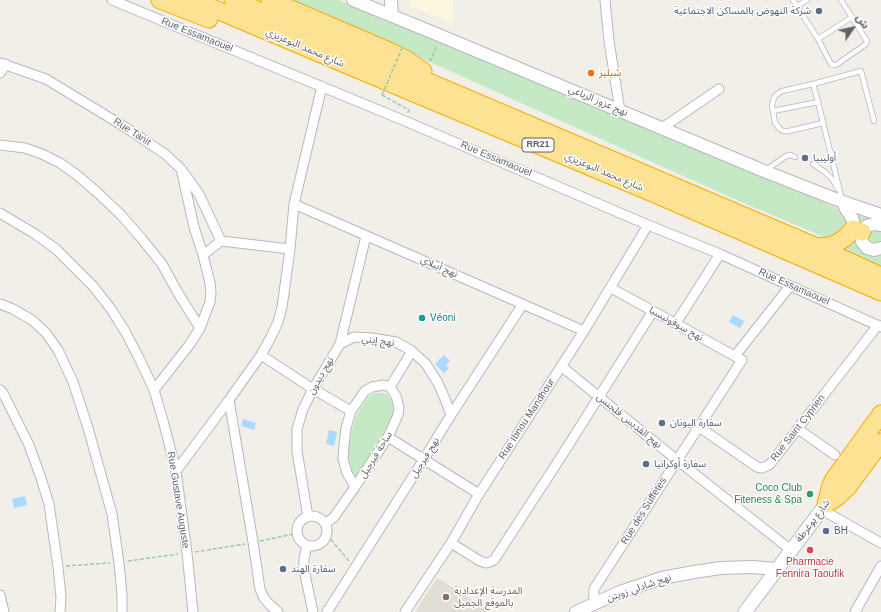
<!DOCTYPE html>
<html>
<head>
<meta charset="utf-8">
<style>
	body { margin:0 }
	#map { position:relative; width:881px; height:612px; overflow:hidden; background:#f1efe8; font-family:Arial,"Noto Sans Arabic",sans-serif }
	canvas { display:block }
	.north { position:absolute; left:833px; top:8px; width:40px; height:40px; -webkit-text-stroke:3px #fff; paint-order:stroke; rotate:56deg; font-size:11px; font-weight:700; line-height:16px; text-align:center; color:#5f6368 }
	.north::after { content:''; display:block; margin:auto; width:14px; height:18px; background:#5f6368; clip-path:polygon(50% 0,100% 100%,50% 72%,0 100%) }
</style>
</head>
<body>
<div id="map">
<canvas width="881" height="612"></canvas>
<div class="north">ش</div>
</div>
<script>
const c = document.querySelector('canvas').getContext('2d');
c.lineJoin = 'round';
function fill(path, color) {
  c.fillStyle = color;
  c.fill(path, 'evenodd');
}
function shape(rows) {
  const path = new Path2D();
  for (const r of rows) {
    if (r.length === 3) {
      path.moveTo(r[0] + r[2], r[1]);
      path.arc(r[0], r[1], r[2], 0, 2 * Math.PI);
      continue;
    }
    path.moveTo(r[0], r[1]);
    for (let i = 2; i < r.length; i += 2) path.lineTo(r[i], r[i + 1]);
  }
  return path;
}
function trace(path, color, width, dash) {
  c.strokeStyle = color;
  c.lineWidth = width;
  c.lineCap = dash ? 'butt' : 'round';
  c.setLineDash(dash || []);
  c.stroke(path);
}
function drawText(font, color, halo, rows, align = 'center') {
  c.font = font + ' Arial,"Noto Sans Arabic",sans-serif';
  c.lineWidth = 3;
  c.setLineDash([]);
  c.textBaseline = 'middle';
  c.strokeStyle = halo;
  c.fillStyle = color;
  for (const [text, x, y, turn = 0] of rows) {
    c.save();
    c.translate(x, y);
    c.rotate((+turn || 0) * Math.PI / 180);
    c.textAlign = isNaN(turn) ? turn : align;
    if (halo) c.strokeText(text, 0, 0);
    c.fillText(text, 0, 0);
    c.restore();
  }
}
fill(shape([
	[409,0,453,0,454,23,409,6]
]), '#fef7e0');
fill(shape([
	[437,578,446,583,491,612,415,612]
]), '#e1ded6');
fill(shape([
	[290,0,338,0,768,175,844,212,850,228,829,239,732,198,368,34],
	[855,210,881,219,881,266,836,247,860,223],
	[374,393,381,393,387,394,390,398,393,404,393,413,392,422,385,437,356,479,352,471,348,453,351,434,356,416,368,398]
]), '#c5e8c5');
fill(shape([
	[733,315,744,321,740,328,729,322],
	[444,355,450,361,446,365,449,368,444,373,435,364],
	[243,419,256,423,254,430,241,426],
	[329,430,337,432,334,446,326,444],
	[25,496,27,505,14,508,12,499]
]), '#aadaff');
const service = shape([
	[793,0,818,39,831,64,834,65,836,65,866,44,867,41,841,0],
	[797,6,807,0],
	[818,39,852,17],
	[813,84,861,71,874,121],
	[773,111,818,102],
	[823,123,789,131,783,131,780,129,775,123,772,105,774,98,776,95,782,91,813,84,818,102,842,200],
	[813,164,825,172,833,180,837,188],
	[766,170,786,156,790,155,795,157]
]);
const minor = shape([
	[112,0,405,121,648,225,720,254,881,327],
	[605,0,609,41,620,111],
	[0,63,46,79,125,127,165,154,181,169,199,194,221,241],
	[0,73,6,64],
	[662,128,719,89],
	[0,145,25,148,42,154,60,163,77,175,99,194,121,215,142,239,162,264,178,293,200,328,190,344,154,390],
	[182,173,194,227,203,255,210,283,211,293,210,302,200,328],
	[294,204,584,331],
	[0,213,35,234,56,249,93,286,111,309,126,333,140,360,154,390,164,424,176,471,187,553,193,612],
	[203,255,221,241,290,249],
	[0,304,13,309,32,320,46,333,58,350,73,382,88,428,112,514,119,563,122,595,122,612],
	[676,323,720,254],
	[340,344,354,337,372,338,396,342,412,351,426,364,438,383,445,399,451,415],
	[261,355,313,389,351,411],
	[735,356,790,286],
	[561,366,677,460,791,550],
	[390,387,412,351],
	[0,390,3,393,29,445,41,478,49,504,58,567,61,597,60,612],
	[229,400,253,542,260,589,264,598,270,605,278,612],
	[699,427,757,467,762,468,767,466,771,463,878,325],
	[798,429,835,455],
	[388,437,479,494],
	[176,471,229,400,261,355,271,337,278,322,282,307,290,249,294,204,322,86],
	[822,510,881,543],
	[312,531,15],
	[308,517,297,451,297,429,303,409,313,389,340,344,366,236],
	[325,524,334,517,355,487,388,437,398,415,399,407,396,396,390,387,384,385,372,387,365,391,351,411,346,428,344,445,343,459,347,473,355,487],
	[451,543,480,561,486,563,490,562,494,560,561,457,653,311],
	[307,545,304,559,304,570,313,612],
	[0,595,4,612],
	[594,603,594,589,742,360,611,288],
	[327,612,424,459,451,415,523,304],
	[405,612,451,543,479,494,584,331,648,225],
	[855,612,881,566]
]);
const tertiary = shape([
	[353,0,434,33,764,171,843,202,881,215],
	[391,0,392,16],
	[843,202,846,209,852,218,854,225,853,229],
	[881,225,874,224,867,226,864,228,861,235,862,242,867,248,874,250,881,248],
	[576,612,620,592,662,578,694,572,721,568,752,567,777,569]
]);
const secondary = shape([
	[745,612,832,496]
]);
const motorway = shape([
	[160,0,209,19],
	[193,0,397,86,655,194,881,292],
	[233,0,443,88,817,247,881,276],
	[270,0,389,51,404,58,423,71],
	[817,247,829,246,835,244,845,238,853,229,862,232],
	[826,504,831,485,834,479,881,414],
	[826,504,836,498,848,487,881,442]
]);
trace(service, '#b5b8bc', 6);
trace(minor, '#b5b8bc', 11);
trace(tertiary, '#b5b8bc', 14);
trace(secondary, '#b6babf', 15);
trace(motorway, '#f9ab00', 19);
trace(shape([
	[429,59,431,60,437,45],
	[382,95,409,110,407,114],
	[327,535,349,561],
	[260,541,298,533],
	[195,552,245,544],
	[128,561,178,554],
	[66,566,110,563]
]), '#9cc7a9', 1.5, [4, 2]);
trace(service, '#fff', 4.5);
trace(minor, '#fff', 9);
trace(tertiary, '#fff', 12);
trace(secondary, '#fff', 13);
trace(motorway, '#fde293', 17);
trace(shape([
	[382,95,403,46]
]), '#9cc7a9', 1.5, [4, 2]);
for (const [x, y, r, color] of [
	[819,11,4,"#5c6f8a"],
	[591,73,4,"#e8710a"],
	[805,158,4,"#5c6f8a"],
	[422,318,4,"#0f9aa8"],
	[662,423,4,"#5c6f8a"],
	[646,464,4,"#5c6f8a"],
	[810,494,4,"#2e9e5b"],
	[826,531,4,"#5c6f8a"],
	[810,550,4,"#e0444e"],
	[283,569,4,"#5c6f8a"],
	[446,597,4,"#8d6e63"]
]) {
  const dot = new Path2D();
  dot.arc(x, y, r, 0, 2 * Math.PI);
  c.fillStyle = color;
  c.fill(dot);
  trace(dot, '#fff', 1.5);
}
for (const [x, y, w] of [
	[538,145,32]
]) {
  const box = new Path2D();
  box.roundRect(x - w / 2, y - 7, w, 14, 3);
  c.fillStyle = '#fff';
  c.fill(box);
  trace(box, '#5f6368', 1);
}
drawText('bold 9px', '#5f6368', null, [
	["RR21",538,145]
]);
drawText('10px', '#4e5e75', '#fff', [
	["شركة النهوض بالمساكن الاجتماعية",811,11,"right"],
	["أوليبيا",813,158],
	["سفارة اليونان",670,423],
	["سفارة أوكرانيا",654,464],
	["BH",834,531],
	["سفارة الهند",291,569]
], 'left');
drawText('10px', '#5f6368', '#fff', [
	["Rue Essamaouel",197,35,22],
	["شارع محمد البوعزيزي",305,48,23],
	["نهج عزوز الرباعي",598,101,23],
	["Rue Tanit",132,132,33],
	["Rue Essamaouel",496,159,23],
	["شارع محمد البوعزيزي",604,172,23],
	["نهج أبيلاي",439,267,24],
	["Rue Essamaouel",794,287,24],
	["نهج سوفونيسبا",676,324,29],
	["نهج إيني",378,341,8],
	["نهج ديدون",321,376,-60],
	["Rue Ibnou Mandhour",527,419,-57],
	["نهج القديس فلجنس",629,421,39],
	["Rue Saint Cyprien",798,428,-52],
	["ساحة فيرجيل",376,455,-58],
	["نهج فيرجيل",425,458,-58],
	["Rue Gustave Auguste",178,500,81],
	["Rue des Suffetes",644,511,-58],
	["شارع يوغرطة",813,521,-53],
	["نهج شادلي زويتن",639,588,-19]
]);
drawText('10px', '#c56008', '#fff', [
	["شيليز",599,73]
], 'left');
drawText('10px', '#0d838f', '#fff', [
	["Véoni",430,318]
], 'left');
drawText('10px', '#27864d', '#fff', [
	["Coco Club",802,488],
	["Fiteness & Spa",802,500]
], 'right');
drawText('10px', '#be3a42', '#fff', [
	["Pharmacie",810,562],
	["Fennira Taoufik",810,574]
]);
drawText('10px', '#785e54', '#fff', [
	["المدرسة الإعدادية",454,591],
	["بالموقع الجميل",454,603]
], 'left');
</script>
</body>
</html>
